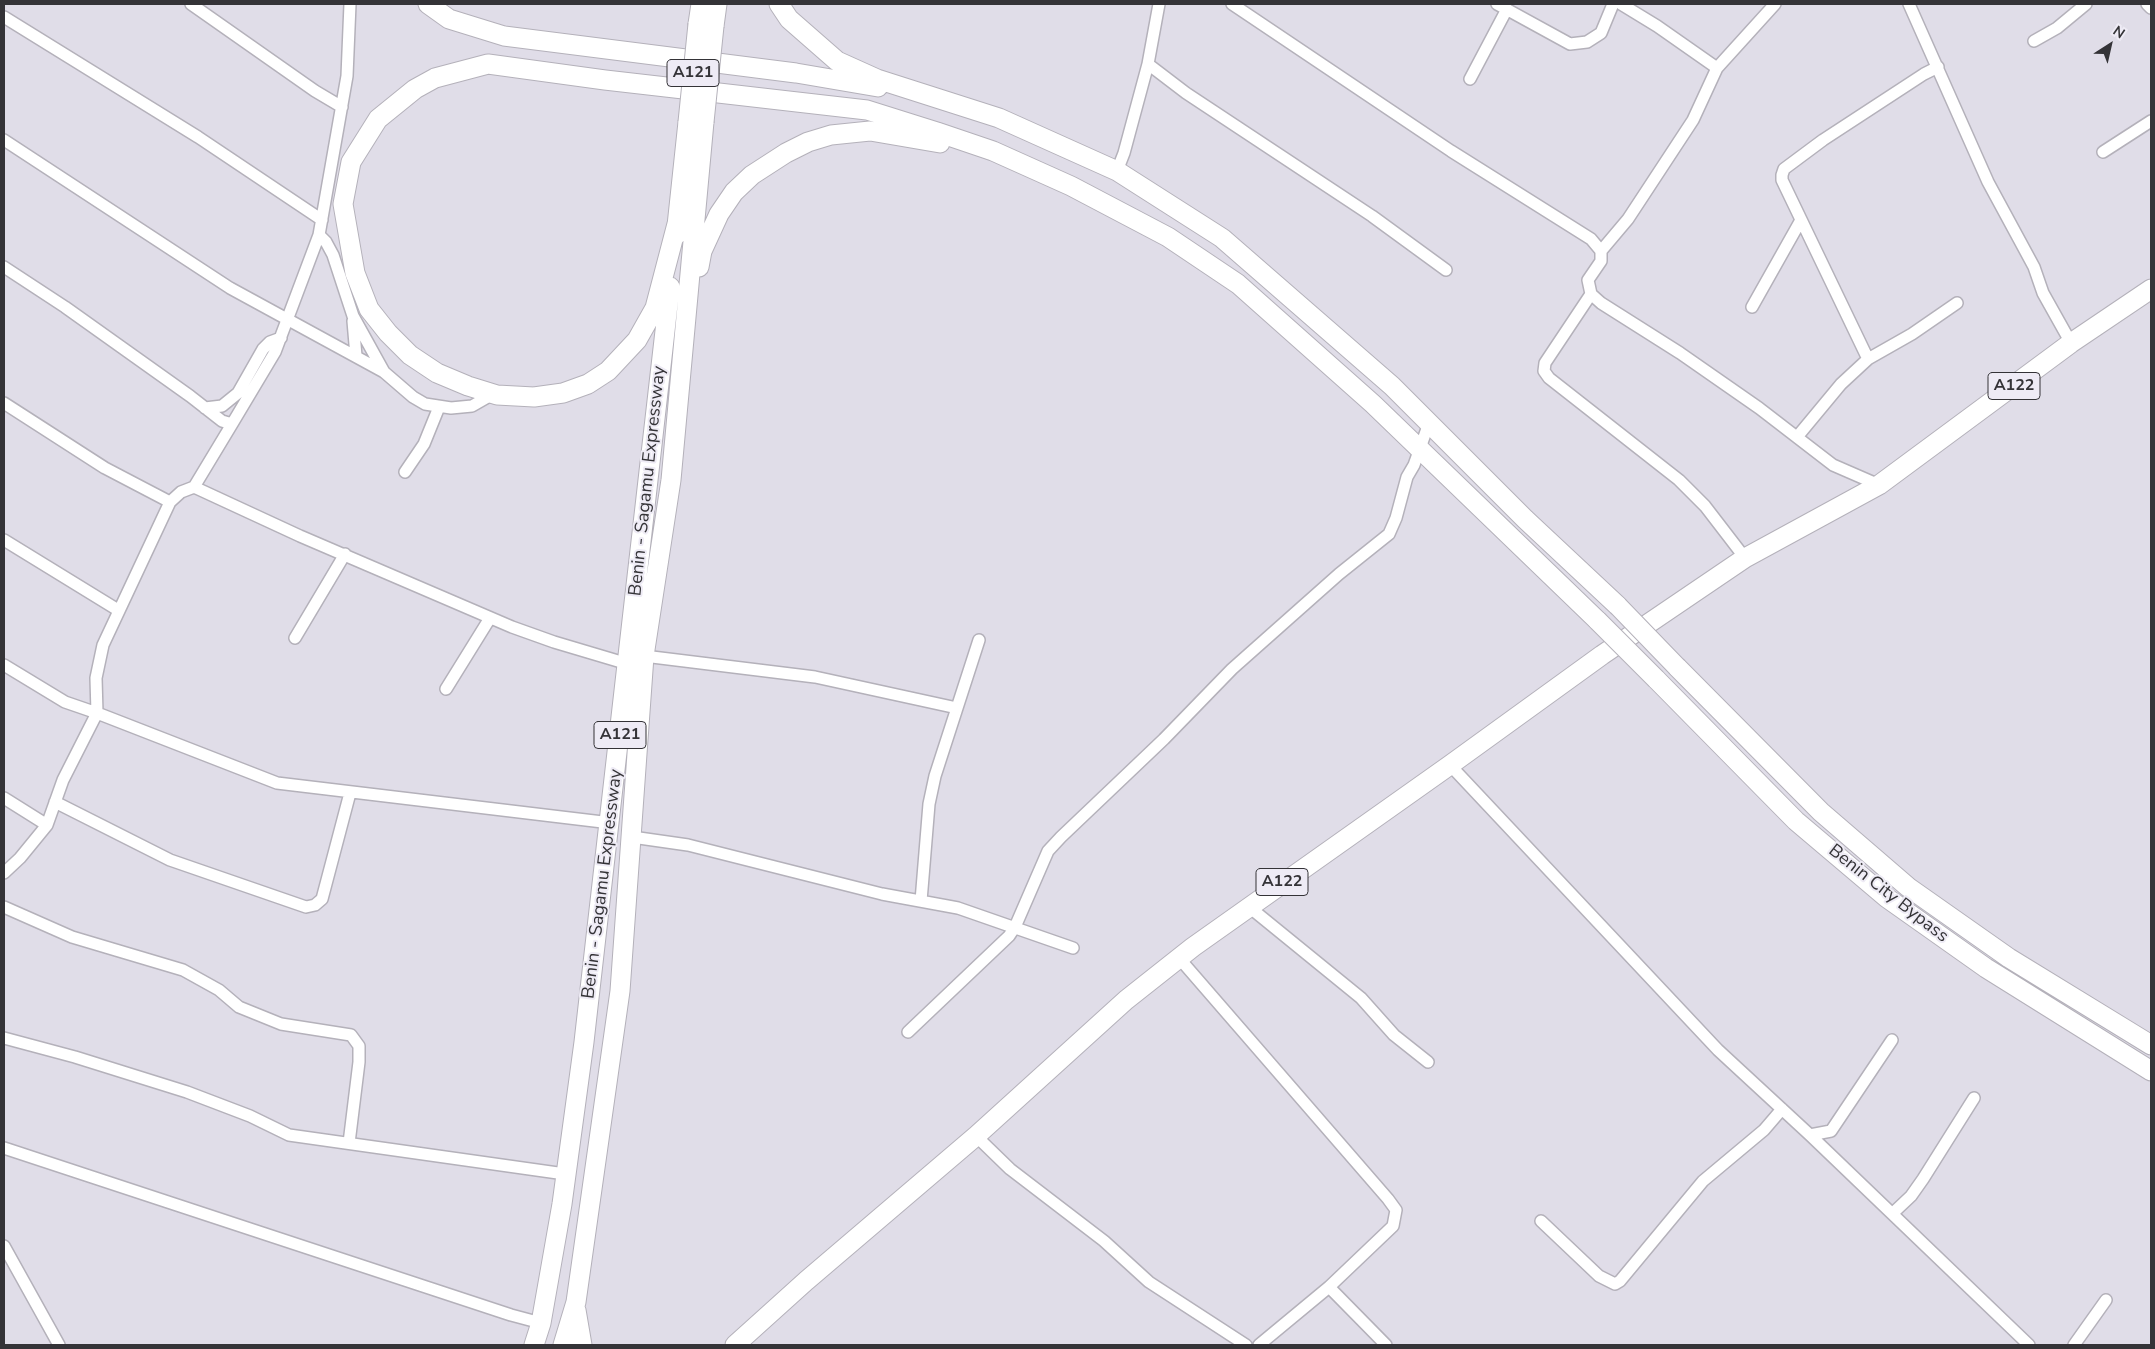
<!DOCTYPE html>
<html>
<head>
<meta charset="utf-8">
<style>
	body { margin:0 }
	#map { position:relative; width:2155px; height:1349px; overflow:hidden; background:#e0dde8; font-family:"Nunito Sans",sans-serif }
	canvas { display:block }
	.frame { position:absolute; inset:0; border:5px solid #343337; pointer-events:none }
	.north { position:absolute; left:2085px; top:20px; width:50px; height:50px; -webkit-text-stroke:4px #eeebf5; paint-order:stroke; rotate:35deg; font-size:14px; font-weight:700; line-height:20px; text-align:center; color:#343337 }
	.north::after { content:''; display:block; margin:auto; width:18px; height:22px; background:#343337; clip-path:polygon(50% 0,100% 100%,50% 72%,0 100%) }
</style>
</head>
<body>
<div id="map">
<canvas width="2155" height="1349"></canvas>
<div class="frame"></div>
<div class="north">N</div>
</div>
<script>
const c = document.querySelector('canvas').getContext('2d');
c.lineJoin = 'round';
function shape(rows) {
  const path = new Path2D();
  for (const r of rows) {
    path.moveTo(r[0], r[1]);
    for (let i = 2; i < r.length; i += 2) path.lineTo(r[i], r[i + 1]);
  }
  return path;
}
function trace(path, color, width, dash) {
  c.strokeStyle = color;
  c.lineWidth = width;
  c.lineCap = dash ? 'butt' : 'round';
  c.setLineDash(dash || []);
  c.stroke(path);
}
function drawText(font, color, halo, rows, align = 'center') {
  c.font = font + ' "Nunito Sans",sans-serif';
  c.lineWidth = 4;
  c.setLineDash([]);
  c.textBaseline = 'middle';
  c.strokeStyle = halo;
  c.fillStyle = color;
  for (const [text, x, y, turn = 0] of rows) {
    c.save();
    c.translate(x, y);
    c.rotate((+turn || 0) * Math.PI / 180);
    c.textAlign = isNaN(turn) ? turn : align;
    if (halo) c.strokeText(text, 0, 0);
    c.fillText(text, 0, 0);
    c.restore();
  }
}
const minor = shape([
	[191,4,315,91,342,107],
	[1232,4,1451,151,1591,239,1601,251],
	[1497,4,1570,44,1587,42,1601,33,1613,4],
	[1621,4,1657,26,1717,68],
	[1775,4,1717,68,1693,120,1628,219,1601,251,1601,261,1588,280,1591,294,1601,303,1680,353,1759,408,1833,465,1879,485],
	[1909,4,1988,182,2034,267,2043,293,2071,343],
	[2147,4,2151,8],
	[4,17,198,137,322,220],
	[2034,41,2057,28,2086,4],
	[1148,64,1186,93,1372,216,1446,270],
	[1470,79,1507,9],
	[4,140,230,288,384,372,413,397,425,404,451,408,472,406,493,394],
	[2103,152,2151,121],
	[1117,171,1124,153,1148,64,1159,4],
	[319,235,326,242,333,255,353,316,384,372],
	[4,267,65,307,190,396,222,421,232,424,275,352,319,235,347,76,350,4],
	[1591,294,1545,363,1544,371,1549,378,1679,480,1705,506,1745,558],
	[1752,307,1801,220],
	[353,321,356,356],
	[1868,359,1782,180,1782,175,1784,169,1823,140,1924,74,1938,67],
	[4,403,105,468,170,502],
	[205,408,222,406,238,393,263,349,270,342,281,338],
	[1797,437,1841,384,1868,359,1912,334,1957,303],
	[405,472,424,444,439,407],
	[194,487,300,536,512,627,554,642,628,664],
	[4,540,118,610],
	[295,638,345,554],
	[644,656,815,677,957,708],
	[4,665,65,702,97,713,277,783,611,823],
	[446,689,490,618],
	[1450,765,1718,1050,1810,1135,2029,1345],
	[4,798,47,825],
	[55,802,170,860,306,907,315,905,322,899,350,793],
	[632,837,688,845,882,894,958,908,1073,948],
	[4,873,20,858,47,825,63,780,97,713,96,678,103,645,170,502,181,492,194,487,232,424],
	[921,901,929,804,935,776,979,640],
	[1248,906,1361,998,1394,1035,1428,1062],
	[4,907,72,937,183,970,219,990,239,1007,281,1024,351,1035,359,1046,359,1062,349,1143],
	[1179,958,1388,1199,1396,1210,1393,1226,1329,1287,1259,1345],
	[908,1032,1009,936,1015,927,1048,851,1061,837,1164,739,1232,669,1339,574,1389,534,1396,518,1407,477,1414,465,1429,423],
	[4,1038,75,1057,187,1092,250,1116,289,1135,565,1174],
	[1810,1135,1831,1131,1892,1040],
	[976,1136,1010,1169,1104,1241,1149,1282,1246,1345],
	[4,1148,511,1315,541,1323],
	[1893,1213,1911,1196,1923,1179,1974,1098],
	[1541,1221,1599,1276,1615,1284,1620,1281,1703,1181,1764,1130,1782,1109],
	[4,1246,59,1345],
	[1329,1287,1386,1345],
	[2074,1345,2106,1300]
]);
const trunk = shape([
	[428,4,449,19,504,36,796,73,878,87],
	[779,4,789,19,837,61,877,79,999,118,1117,171,1222,238,1392,386,1525,519,1618,606],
	[698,24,701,4],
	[714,26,717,4],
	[677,224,655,308,637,340,608,371,588,384,563,393,534,397,497,395,468,386,437,373,410,355,388,333,369,309,355,273,343,204,351,162,378,119,415,89,435,78,488,64,605,80,867,110,937,132,993,151,1071,186,1168,237,1238,284,1373,404,1598,621],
	[676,235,688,122],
	[699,267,702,251,719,214,734,192,752,175,786,153,808,142,831,135,870,131,940,143],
	[1677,667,1821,812,1908,887,2009,958,2151,1045],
	[1656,679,1796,821,1887,898,1986,968,2151,1071],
	[576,1310,582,1345],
	[534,1345,541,1323,562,1204,584,1042,670,287],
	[563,1345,576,1302,620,991,644,656,671,480,704,122],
	[735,1345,806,1281,976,1136,1126,1000,1193,947,1450,765,1602,655,1745,558,1879,485,2071,343,2151,289]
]);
trace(minor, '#b4b1ba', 14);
trace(trunk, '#b4b1ba', 21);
trace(minor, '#fff', 11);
trace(trunk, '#fff', 19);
const trunkBridge = shape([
	[688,122,698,24],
	[704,122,714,26],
	[1618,606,1677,667],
	[1598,621,1656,679]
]);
trace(trunkBridge, '#b4b1ba', 21, []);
trace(trunkBridge, '#fff', 19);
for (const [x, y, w] of [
	[693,73,52],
	[2014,386,52],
	[620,735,52],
	[1282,882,52]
]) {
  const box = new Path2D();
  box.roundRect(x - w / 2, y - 13.5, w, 27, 4);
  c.fillStyle = '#eeebf5';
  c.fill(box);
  trace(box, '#343337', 1);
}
drawText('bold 16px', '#343337', null, [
	["A121",693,73],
	["A122",2014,386],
	["A121",620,735],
	["A122",1282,882]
]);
drawText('18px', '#343337', '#eeebf5', [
	["Benin - Sagamu Expressway",648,481,-84],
	["Benin - Sagamu Expressway",603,884,-83],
	["Benin City Bypass",1888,894,38]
]);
</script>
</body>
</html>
